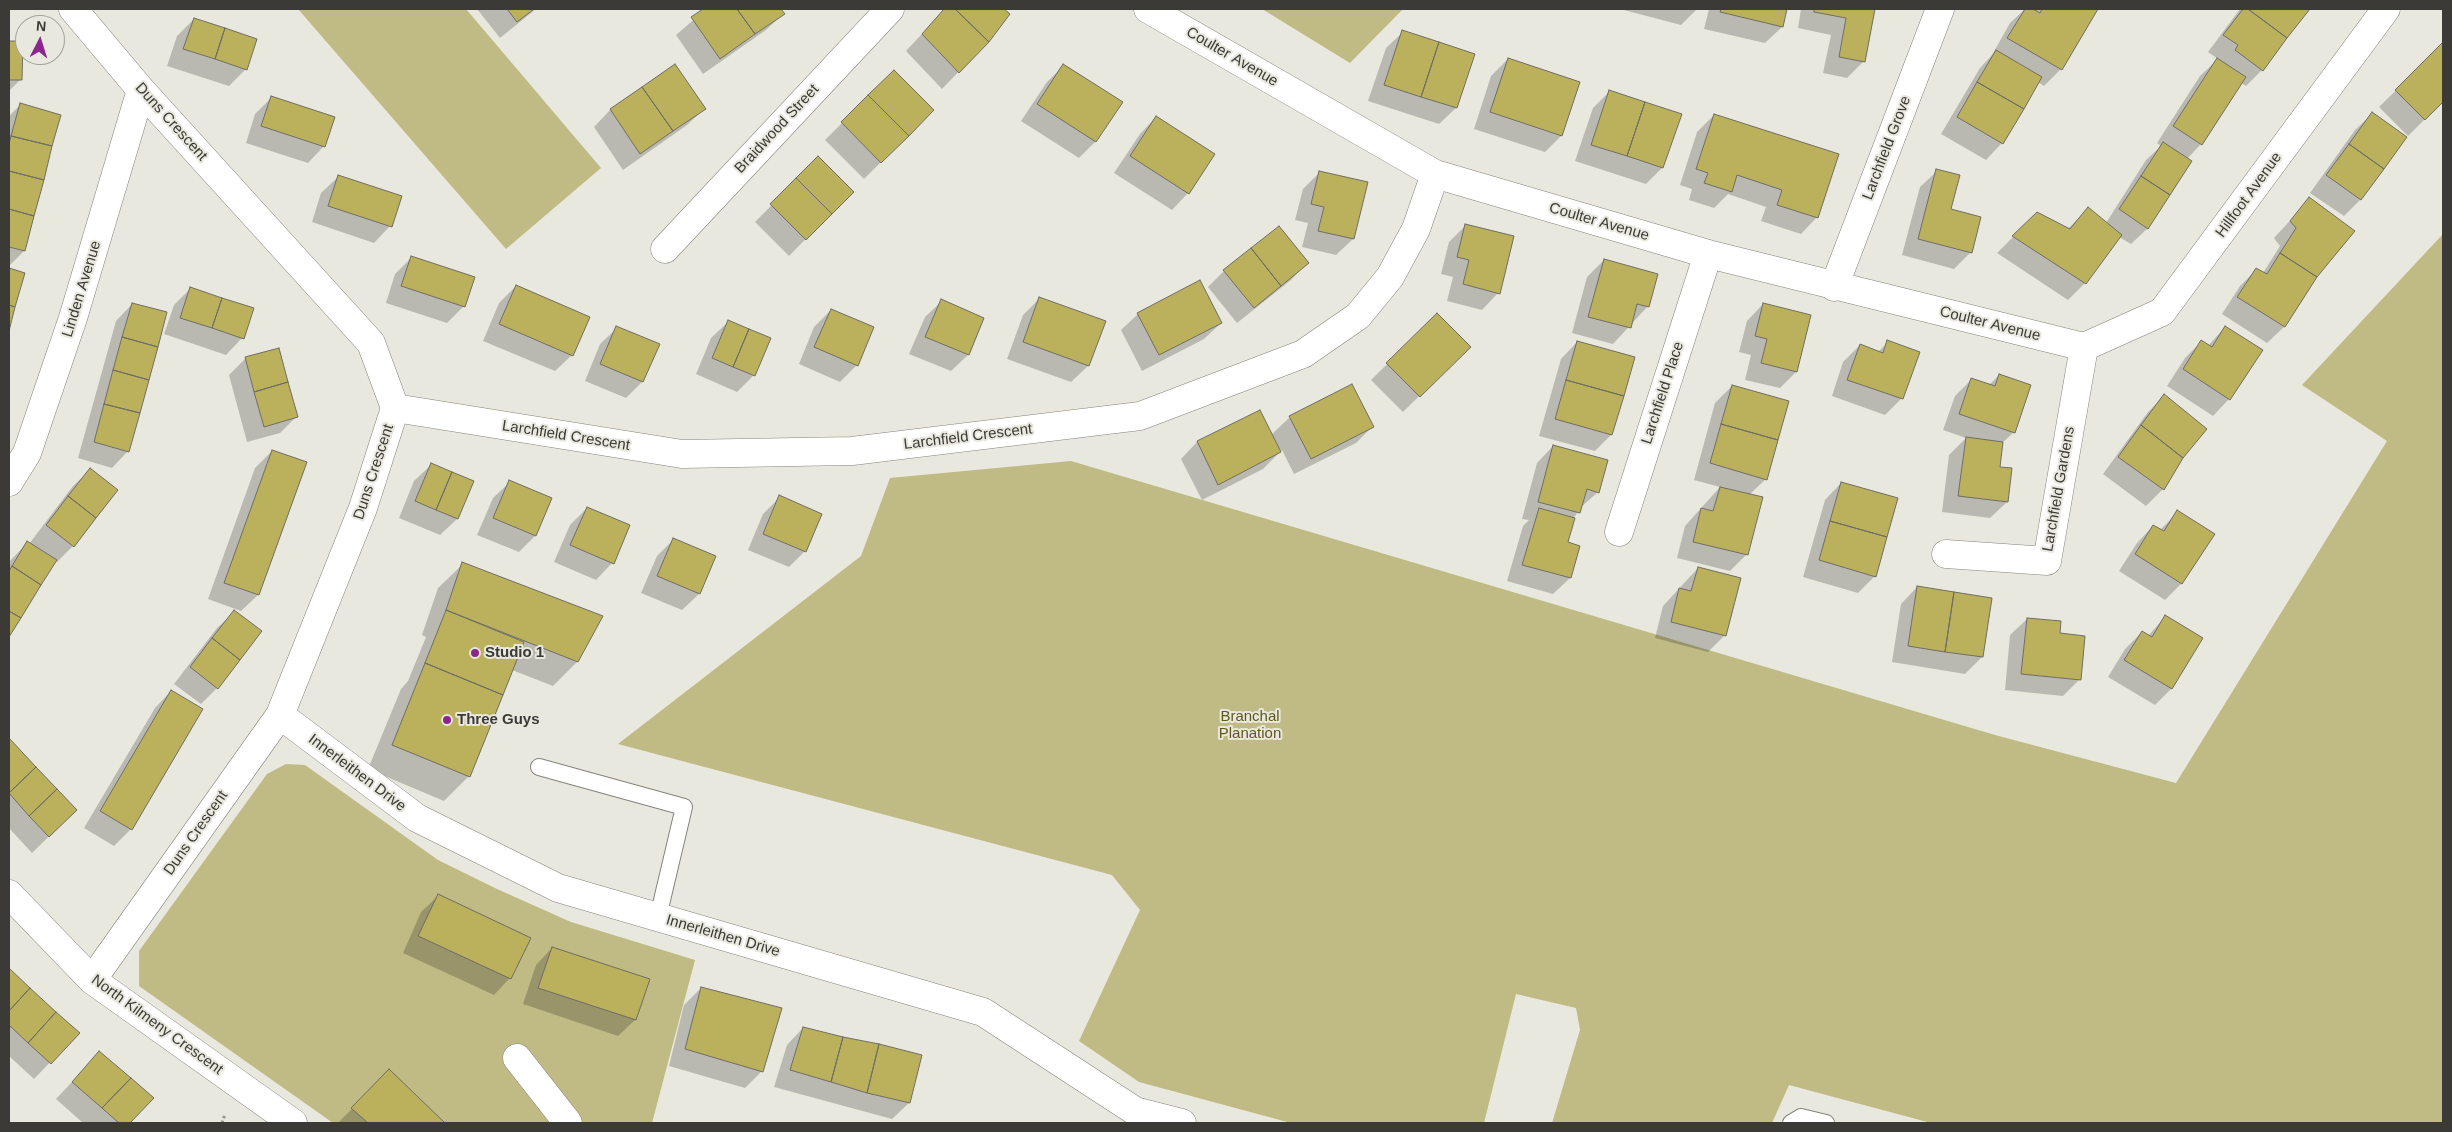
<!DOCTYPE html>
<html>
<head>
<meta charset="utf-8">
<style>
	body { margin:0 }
	#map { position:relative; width:2452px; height:1132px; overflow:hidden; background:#e9e8de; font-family:Arial,sans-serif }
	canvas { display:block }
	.frame { position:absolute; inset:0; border:10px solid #3b3a36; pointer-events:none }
	.north { position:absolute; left:15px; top:15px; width:50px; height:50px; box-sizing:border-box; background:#e9e8de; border:1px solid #a3a29b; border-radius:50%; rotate:5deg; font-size:14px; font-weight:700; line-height:20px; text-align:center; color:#3b3a36 }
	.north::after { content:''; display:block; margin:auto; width:18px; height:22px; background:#8c268c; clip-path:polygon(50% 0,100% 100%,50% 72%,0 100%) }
</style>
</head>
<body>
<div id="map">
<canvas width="2452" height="1132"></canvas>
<div class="frame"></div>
<div class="north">N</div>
</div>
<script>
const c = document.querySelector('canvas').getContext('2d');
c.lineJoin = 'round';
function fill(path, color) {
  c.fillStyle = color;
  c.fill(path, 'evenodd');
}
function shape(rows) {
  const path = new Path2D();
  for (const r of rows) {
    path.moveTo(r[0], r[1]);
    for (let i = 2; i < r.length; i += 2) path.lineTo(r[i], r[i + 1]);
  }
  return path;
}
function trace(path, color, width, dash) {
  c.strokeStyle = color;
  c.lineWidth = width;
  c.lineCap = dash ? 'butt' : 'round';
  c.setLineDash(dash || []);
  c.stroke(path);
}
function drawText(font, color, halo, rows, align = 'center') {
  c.font = font + ' Arial,sans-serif';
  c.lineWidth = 4;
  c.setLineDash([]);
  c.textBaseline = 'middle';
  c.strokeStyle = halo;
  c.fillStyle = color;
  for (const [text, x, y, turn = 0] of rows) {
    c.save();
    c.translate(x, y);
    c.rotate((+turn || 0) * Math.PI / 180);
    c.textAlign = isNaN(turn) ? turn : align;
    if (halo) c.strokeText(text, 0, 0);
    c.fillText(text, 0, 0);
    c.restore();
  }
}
fill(shape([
	[298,9,466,9,601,168,506,249],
	[1262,9,1403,9,1350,63],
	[2443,234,2443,1123,1931,1123,1789,1085,1772,1123,1552,1123,1580,1030,1576,1008,1516,994,1484,1123,1291,1123,1139,1082,1079,1041,1140,910,1112,875,618,744,861,556,890,478,1071,461,1995,735,2176,783,2387,441,2302,385],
	[286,764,305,765,438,860,497,889,571,922,695,960,652,1123,333,1123,139,986,139,951,267,774]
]), '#c0ba85');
fill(shape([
	[477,9,536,9,500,38],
	[706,9,779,9,783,14,766,30,703,74,676,35],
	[945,9,1002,9,1009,14,988,41,942,89,906,51],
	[1620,9,1697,9,1681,25],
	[1709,9,1786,9,1782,27,1765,43,1704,29],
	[1801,9,1874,9,1864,61,1847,78,1823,73,1831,35,1798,28],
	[2025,9,2035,11,2036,9,2096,10,2061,69,2044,86,2038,82,2002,143,1986,160,1941,134,1980,68,1992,55,2010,23],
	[2240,9,2308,9,2262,70,2246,86,2241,83,2201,144,2187,159,2148,228,2131,244,2119,237,2085,283,2068,300,1997,253,2037,213,2068,229,2088,208,2106,223,2146,160,2161,146,2157,143,2200,76,2218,59,2208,52],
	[194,19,246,69,229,86,167,66,177,36],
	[1403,32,1473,55,1456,108,1439,124,1368,101,1386,48],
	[9,42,21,42,21,79,9,91],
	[2443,44,2443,101,2408,136,2379,107],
	[1508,59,1578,83,1561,136,1545,152,1474,129,1491,76],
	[1064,65,1121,102,1095,142,1079,158,1021,121,1047,82],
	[675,66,704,109,687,125,623,170,594,127,610,110],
	[894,71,933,110,864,179,825,140],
	[1609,92,1662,168,1646,184,1575,161,1593,108],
	[272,97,324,146,308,163,246,143,255,114],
	[20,105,60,115,24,251,9,266,9,116],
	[2372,114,2405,137,2360,200,2344,216,2310,193,2355,130],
	[1714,115,1817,217,1801,234,1761,221,1766,207,1728,194,1714,208,1689,200,1692,189,1680,185,1697,132],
	[1156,117,1214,154,1188,193,1172,210,1114,173,1140,134],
	[818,158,852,192,789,256,755,222],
	[1937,171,1949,210,1971,252,1954,269,1902,255,1920,187],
	[1320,172,1367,183,1353,239,1336,255,1302,247,1308,223,1295,220,1303,189],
	[338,177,390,226,374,243,312,222,321,193],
	[2310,199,2316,276,2284,327,2267,343,2222,314,2240,286,2256,270,2263,273,2280,246,2274,238],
	[1465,226,1498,293,1482,310,1447,301,1453,277,1441,274,1449,242],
	[412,257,464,306,447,323,386,303,395,274],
	[1604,260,1648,306,1613,344,1572,333,1587,277],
	[1307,263,1291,280,1237,323,1208,287,1224,271],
	[9,269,24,274,9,326],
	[516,286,572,355,555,371,483,341,499,303],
	[190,289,242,338,226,355,164,334,174,305],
	[1040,298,1104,322,1088,366,1071,382,1007,359,1023,315],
	[942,301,983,318,968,355,951,371,909,354,925,317],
	[132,304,128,451,112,468,78,458,116,321],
	[1763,304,1796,372,1780,388,1745,380,1751,355,1739,352,1747,321],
	[831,310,857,365,840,382,799,364,814,327],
	[1138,314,1221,323,1204,339,1142,371,1121,330],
	[1437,315,1469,347,1403,412,1371,380],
	[728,322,754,375,737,392,696,374,711,338],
	[2225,327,2229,399,2213,416,2167,386,2185,358,2201,342,2208,346],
	[617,328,642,382,626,398,585,381,600,344],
	[1577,342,1611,435,1595,451,1539,436,1561,359],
	[1888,342,1902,398,1885,415,1832,396,1843,362,1860,345,1878,352],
	[246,358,296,417,280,433,247,442,229,375],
	[1999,375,2014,432,2001,444,1998,468,2007,502,1990,518,1942,512,1949,455,1966,438,1943,430,1955,396,1972,379,1989,385],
	[1732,386,1766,479,1749,495,1747,554,1730,571,1677,558,1685,526,1720,487,1694,480,1715,403],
	[2164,396,2182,457,2163,489,2146,506,2103,474,2148,412],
	[1259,411,1271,435,1290,417,1372,427,1356,443,1294,474,1282,450,1263,469,1202,500,1181,459,1197,442],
	[1553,446,1598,492,1580,508,1574,518,1567,543,1570,578,1553,594,1507,581,1523,526,1529,520,1522,519,1537,463],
	[272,451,305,463,258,595,241,611,208,599,255,468],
	[431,465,473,482,457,519,440,535,399,518,414,481],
	[90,470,73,546,57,562,55,561,9,635,9,562,27,543,29,544,73,486],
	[510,482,535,536,519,552,477,535,493,498],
	[1841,483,1875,576,1858,593,1803,577,1825,500],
	[780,497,805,551,789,567,748,550,763,514],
	[587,508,612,563,596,580,554,562,570,525],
	[2178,512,2213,534,2181,584,2165,600,2119,571,2137,543,2153,526,2160,530],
	[673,540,699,594,682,610,641,593,657,556],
	[463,564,577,662,553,686,512,670,469,776,444,801,368,769,401,689,408,681,426,637,422,635,438,588],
	[1698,568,1725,635,1708,652,1655,638,1663,606],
	[1917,587,1990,599,1982,657,1965,674,1892,662,1901,604],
	[234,612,217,688,201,704,174,684,217,628],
	[2165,617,2171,689,2155,705,2108,677,2125,649,2142,632,2148,636],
	[2027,619,2058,634,2080,679,2063,696,2005,690,2010,635],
	[171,691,201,709,131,829,114,846,84,828,155,708],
	[9,739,76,810,32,853,9,828],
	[438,896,510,978,494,995,403,953,421,912],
	[552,948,635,1020,618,1036,523,1004,536,965],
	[9,970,78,1033,34,1079,9,1056],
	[701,988,762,1071,745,1088,669,1066,684,1005],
	[803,1028,920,1056,909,1103,892,1119,774,1087,787,1045],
	[99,1053,152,1098,128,1123,83,1123,56,1099],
	[389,1071,443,1123,338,1123]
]), '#0003');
const building = shape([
	[507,9,534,9,517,22,507,9],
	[703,9,737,9,755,34,720,59,691,17,703,9],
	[737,9,781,9,785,14,755,34,737,9],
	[944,9,955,9,989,42,959,73,922,34,944,9],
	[955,9,1004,9,1010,14,989,42,955,9],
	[1721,9,1787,9,1783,27,1720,12,1721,9],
	[1814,9,1875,9,1865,62,1839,57,1846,18,1814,12,1814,9],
	[2025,9,2033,9,2040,13,2042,9,2098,9,2062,70,2007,38,2025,9],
	[2243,9,2248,9,2287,38,2263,71,2235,50,2238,45,2223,35,2243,9],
	[2248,9,2310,9,2287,38,2248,9],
	[194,18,225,28,215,59,183,49,194,18],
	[225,28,257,39,247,70,215,59,225,28],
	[1402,30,1439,42,1421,97,1384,85,1402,30],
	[9,41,23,41,22,80,9,80,9,41],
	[1439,42,1475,54,1457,108,1421,97,1439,42],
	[2443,42,2443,102,2425,120,2395,90,2443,42],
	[1996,50,2042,77,2024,109,1977,82,1996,50],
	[1508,58,1580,82,1562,136,1490,112,1508,58],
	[2217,58,2246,77,2202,145,2173,126,2217,58],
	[675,64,706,109,673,131,642,87,675,64],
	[1063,64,1123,102,1096,142,1037,104,1063,64],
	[894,70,934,110,909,136,868,95,894,70],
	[1977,82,2024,109,2003,144,1957,117,1977,82],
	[642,87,673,131,640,154,610,109,642,87],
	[1609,90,1645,102,1627,156,1591,145,1609,90],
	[868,95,909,136,881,163,841,122,868,95],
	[271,96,335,117,325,147,261,126,271,96],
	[1645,102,1682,114,1663,168,1627,156,1645,102],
	[20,103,61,115,52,146,11,136,20,103],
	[2372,112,2407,137,2384,169,2349,144,2372,112],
	[1714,114,1839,154,1818,218,1777,205,1782,190,1737,175,1732,192,1704,183,1708,173,1696,169,1714,114],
	[1156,116,1215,154,1189,194,1130,156,1156,116],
	[11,136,52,146,44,180,9,171,9,144,11,136],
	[2163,142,2192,161,2170,195,2141,176,2163,142],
	[2349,144,2384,169,2361,200,2326,175,2349,144],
	[818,156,854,192,832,214,796,178,818,156],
	[1936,169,1960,175,1951,209,1981,217,1972,253,1918,239,1936,169],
	[9,171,44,180,34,216,9,209,9,171],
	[1319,171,1368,182,1354,239,1318,231,1324,207,1311,204,1319,171],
	[338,175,402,196,392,227,328,206,338,175],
	[2141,176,2170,195,2148,229,2119,209,2141,176],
	[796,178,832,214,806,240,770,204,796,178],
	[2309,197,2355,231,2317,277,2280,253,2296,228,2290,221,2309,197],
	[2088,207,2122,235,2086,284,2012,236,2037,212,2070,229,2088,207],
	[9,209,34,216,25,251,9,247,9,209],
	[1465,224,1514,236,1500,294,1463,284,1469,260,1457,257,1465,224],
	[1279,226,1309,263,1281,286,1251,248,1279,226],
	[1251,248,1281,286,1254,308,1223,270,1251,248],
	[2280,253,2317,277,2285,327,2237,297,2256,268,2267,274,2280,253],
	[411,256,475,277,465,307,401,286,411,256],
	[1604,259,1658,274,1649,307,1637,304,1631,328,1588,317,1604,259],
	[9,268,25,273,15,307,9,305,9,268],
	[1200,280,1222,323,1159,355,1137,313,1200,280],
	[516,285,590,317,573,356,499,324,516,285],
	[190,287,222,298,212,328,180,318,190,287],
	[1039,297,1106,321,1089,366,1023,342,1039,297],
	[222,298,254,308,244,339,212,328,222,298],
	[941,299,984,318,969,355,925,337,941,299],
	[132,303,167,312,158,347,122,337,132,303],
	[1763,303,1811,315,1797,372,1761,363,1767,339,1755,336,1763,303],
	[9,305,15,307,9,331,9,305],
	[831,309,874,327,858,366,814,347,831,309],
	[1437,313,1471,347,1420,397,1386,363,1437,313],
	[728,320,749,329,733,367,712,358,728,320],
	[616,326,660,344,643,382,600,364,616,326],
	[2225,326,2263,350,2230,400,2183,369,2201,340,2212,347,2225,326],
	[749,329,771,338,755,376,733,367,749,329],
	[122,337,158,347,149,380,113,370,122,337],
	[1887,340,1920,352,1903,399,1847,380,1860,344,1883,353,1887,340],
	[1577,341,1635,357,1624,396,1566,380,1577,341],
	[279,348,288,382,254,392,245,357,279,348],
	[113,370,149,380,140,413,104,404,113,370],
	[1999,374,2031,385,2015,433,1959,414,1971,378,1995,386,1999,374],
	[1566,380,1624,396,1612,435,1555,419,1566,380],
	[288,382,298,417,264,427,254,392,288,382],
	[1352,384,1374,427,1311,459,1289,416,1352,384],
	[1732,385,1789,401,1778,440,1721,424,1732,385],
	[2164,394,2207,429,2183,458,2141,425,2164,394],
	[104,404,140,413,129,452,94,442,104,404],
	[1260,410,1281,452,1218,485,1197,441,1260,410],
	[1721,424,1778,440,1767,480,1710,463,1721,424],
	[2141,425,2183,458,2164,490,2118,457,2141,425],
	[1966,437,2003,442,2000,467,2012,468,2008,502,1958,496,1966,437],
	[1553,445,1608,460,1599,493,1587,489,1580,513,1538,502,1553,445],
	[272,450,307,462,259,595,224,583,272,450],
	[431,463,452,472,436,510,415,501,431,463],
	[90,468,118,490,96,518,68,496,90,468],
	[452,472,474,481,458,519,436,510,452,472],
	[509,480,552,498,536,536,493,518,509,480],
	[1841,482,1898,498,1887,537,1830,521,1841,482],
	[1720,487,1763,497,1748,555,1693,542,1701,508,1713,511,1720,487],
	[779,495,822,514,806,552,763,534,779,495],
	[68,496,96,518,74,547,46,525,68,496],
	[587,507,630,525,614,564,570,545,587,507],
	[1539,508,1575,518,1568,542,1580,546,1571,578,1522,565,1539,508],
	[2177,510,2215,534,2182,584,2135,554,2153,525,2164,531,2177,510],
	[1830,521,1887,537,1876,577,1819,560,1830,521],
	[673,538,716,556,700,594,657,576,673,538],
	[27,541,57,560,41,585,12,566,27,541],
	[462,562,603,616,578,662,446,610,462,562],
	[12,566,41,585,21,618,9,611,9,571,12,566],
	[1698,567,1741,578,1726,636,1671,622,1679,588,1691,591,1698,567],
	[1917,586,1954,592,1945,652,1908,646,1917,586],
	[1954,592,1992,598,1983,657,1945,652,1954,592],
	[234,610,262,631,240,660,212,638,234,610],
	[446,610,524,642,503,695,425,663,446,610],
	[9,611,21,618,9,637,9,611],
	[2165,615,2203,638,2172,689,2124,660,2142,631,2152,637,2165,615],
	[2027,618,2061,621,2060,633,2085,636,2081,680,2021,674,2027,618],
	[212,638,240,660,218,689,190,667,212,638],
	[425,663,503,695,470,777,392,745,425,663],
	[171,690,203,709,132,830,100,811,171,690],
	[9,738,36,767,9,793,9,738],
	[36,767,57,789,29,816,9,793,36,767],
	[57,789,77,810,49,837,29,816,57,789],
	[438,894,531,938,511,979,418,936,438,894],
	[552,947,650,979,636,1020,538,988,552,947],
	[9,968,30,988,9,1011,9,968],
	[701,987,782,1008,763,1072,685,1049,701,987],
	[30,988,56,1012,28,1043,9,1025,9,1011,30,988],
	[56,1012,80,1033,51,1064,28,1043,56,1012],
	[803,1027,843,1037,831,1082,790,1070,803,1027],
	[843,1037,879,1044,867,1093,831,1082,843,1037],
	[879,1044,922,1055,910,1103,867,1093,879,1044],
	[99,1051,131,1078,102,1108,72,1082,99,1051],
	[389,1069,445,1123,368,1123,351,1108,389,1069],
	[131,1078,154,1098,130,1123,119,1123,102,1108,131,1078]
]);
fill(building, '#bbb05b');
trace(building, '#6e6d64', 1);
const service = shape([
	[539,767,684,807,658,917],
	[1791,1123,1801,1117,1826,1123]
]);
const minor = shape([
	[73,9,141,90,371,343,395,408,363,508,280,715,92,980],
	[1148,9,1435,174,1708,254,2084,347],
	[665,249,890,9],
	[1834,287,1940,9],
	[2084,347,2162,312,2386,9],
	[395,408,682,454,852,451,1140,416,1303,354,1358,316,1390,277,1416,229,1435,174],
	[9,482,27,453,73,318,141,90],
	[1619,532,1708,254],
	[1946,554,2047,561,2084,347],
	[280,715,417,818,558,888,983,1012,1135,1111,1182,1123],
	[9,894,92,980,293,1123],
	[517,1058,568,1123]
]);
trace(service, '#85847b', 18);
trace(minor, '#85847b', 29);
trace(shape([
	[222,1123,225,1114]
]), '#95948d', 3, [2.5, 2.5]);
trace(service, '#fff', 16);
trace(minor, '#fff', 28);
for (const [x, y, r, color] of [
	[475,653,5,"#8c268c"],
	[447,720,5,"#8c268c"]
]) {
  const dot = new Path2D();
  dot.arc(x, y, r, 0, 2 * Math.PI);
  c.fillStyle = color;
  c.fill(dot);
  trace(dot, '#e9e8de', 2);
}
drawText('15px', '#3b3a36', '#e9e8de', [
	["Coulter Avenue",1232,57,30],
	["Duns Crescent",171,122,48],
	["Braidwood Street",777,129,-47],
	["Larchfield Grove",1887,148,-69],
	["Hillfoot Avenue",2249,195,-54],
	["Coulter Avenue",1599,222,16],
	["Linden Avenue",82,289,-73],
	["Coulter Avenue",1990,324,14],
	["Larchfield Place",1663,393,-72],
	["Larchfield Crescent",566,436,9],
	["Larchfield Crescent",968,437,-7],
	["Duns Crescent",374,472,-72],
	["Larchfield Gardens",2059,489,-80],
	["Innerleithen Drive",357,773,37],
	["Duns Crescent",196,833,-55],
	["Innerleithen Drive",723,936,16],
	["North Kilmeny Crescent",157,1025,36]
]);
drawText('bold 15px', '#3b3a36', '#e9e8de', [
	["Studio 1",485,653],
	["Three Guys",457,720]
], 'left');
drawText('15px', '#605819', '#e9e8de', [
	["Branchal",1250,717],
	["Planation",1250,734]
]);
</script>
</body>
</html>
